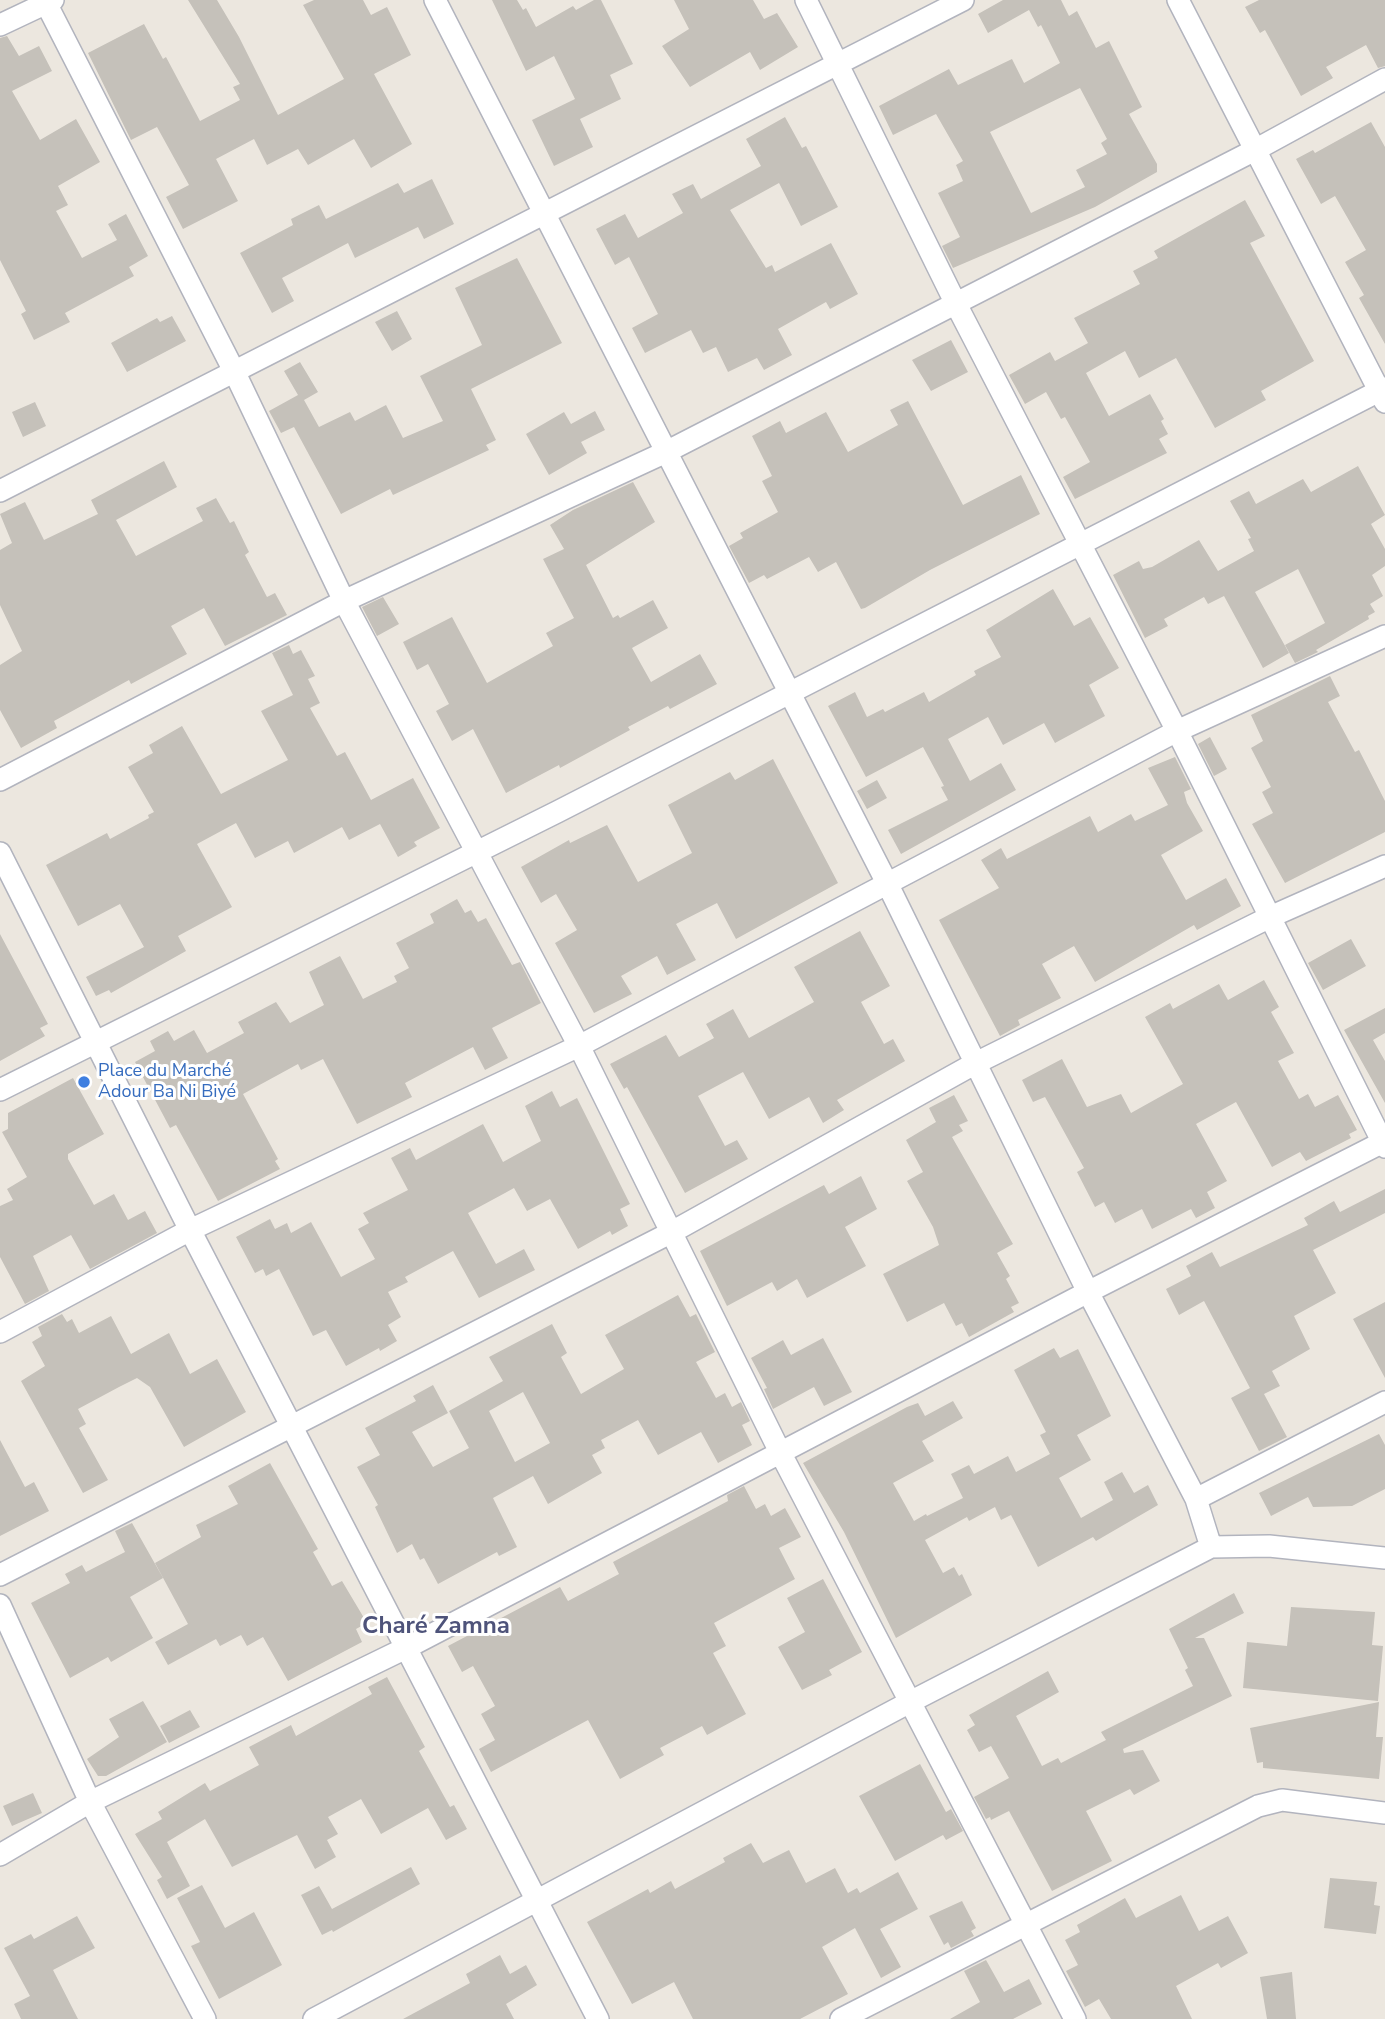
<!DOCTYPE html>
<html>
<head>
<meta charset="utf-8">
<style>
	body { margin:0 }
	canvas { display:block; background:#ece7df }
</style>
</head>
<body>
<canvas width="1385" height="2019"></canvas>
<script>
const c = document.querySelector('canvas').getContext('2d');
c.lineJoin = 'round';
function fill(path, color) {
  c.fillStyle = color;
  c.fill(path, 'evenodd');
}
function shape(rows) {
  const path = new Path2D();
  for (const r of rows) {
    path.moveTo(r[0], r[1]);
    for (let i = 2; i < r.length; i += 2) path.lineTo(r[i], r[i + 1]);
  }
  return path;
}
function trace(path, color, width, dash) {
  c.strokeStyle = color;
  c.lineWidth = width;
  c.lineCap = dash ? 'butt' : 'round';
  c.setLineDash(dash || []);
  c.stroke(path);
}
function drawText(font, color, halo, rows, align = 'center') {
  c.font = font + ' "Nunito Sans",sans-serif';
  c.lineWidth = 6;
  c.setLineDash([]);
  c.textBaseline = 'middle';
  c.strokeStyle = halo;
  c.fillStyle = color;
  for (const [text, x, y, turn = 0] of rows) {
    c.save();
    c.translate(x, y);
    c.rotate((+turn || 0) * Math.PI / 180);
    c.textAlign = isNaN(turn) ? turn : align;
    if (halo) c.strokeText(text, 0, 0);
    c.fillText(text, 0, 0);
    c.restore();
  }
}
fill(shape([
	[188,0,217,0,239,37,278,115,344,79,303,5,314,0,363,0,371,15,387,7,411,55,374,74,412,144,371,168,354,139,308,165,298,149,267,165,254,139,216,159,238,201,183,229,166,197,189,185,157,127,131,140,88,53,144,24,163,59,166,57,200,121,240,100,233,87,240,84],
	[492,0,517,0,523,10,526,8,536,27,573,6,576,10,594,0,601,0,633,64,610,75,621,99,580,119,593,147,554,166,532,120,575,99,554,56,526,71],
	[674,0,753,0,764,19,777,13,798,47,760,70,750,52,690,87,662,46,689,29],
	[1003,0,1061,0,1069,16,1077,11,1096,48,1109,41,1142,107,1129,114,1157,164,1157,172,1095,207,953,268,942,246,960,237,938,193,963,181,956,165,963,161,936,114,893,135,879,106,949,69,958,85,1012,59,1024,83,1060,63,1041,25,1038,27,1029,10,988,33,978,14],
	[1080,88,1107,139,1101,143,1107,154,1076,170,1085,187,1031,213,990,132],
	[1259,0,1385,0,1385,66,1378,68,1366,45,1326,67,1333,78,1301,96,1265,30,1260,33,1245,7],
	[7,36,19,56,39,46,52,71,12,91,40,140,76,119,100,162,58,186,68,205,56,211,82,258,117,240,108,224,126,214,148,256,129,267,134,276,65,313,70,322,34,340,21,314,26,311,0,260,0,38],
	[785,117,802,148,806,146,838,207,801,226,779,183,730,210,766,268,772,265,775,272,831,243,858,294,830,309,826,302,778,329,792,355,764,370,757,358,728,372,716,347,703,353,691,330,645,353,632,328,658,314,629,257,615,265,596,229,625,214,638,238,683,213,672,194,693,184,701,199,761,166,746,139],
	[1371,122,1385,147,1385,344,1359,298,1364,295,1345,262,1366,250,1335,196,1321,204,1296,159,1313,150,1315,153],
	[432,179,454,224,424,239,418,227,355,258,348,243,282,278,294,301,272,313,240,253,293,225,291,219,319,205,326,219,398,183,404,193],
	[1245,200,1265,236,1250,243,1314,361,1261,391,1266,400,1215,428,1176,358,1139,378,1125,351,1086,373,1109,416,1150,394,1164,419,1161,421,1168,434,1159,439,1167,453,1075,499,1063,477,1090,462,1065,417,1061,419,1046,392,1025,404,1009,375,1050,352,1055,361,1088,343,1074,318,1140,284,1133,271,1158,258,1154,251],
	[517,258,562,343,471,389,496,440,486,445,489,450,393,495,390,489,341,514,294,427,281,433,269,411,298,395,284,371,300,362,318,392,304,400,319,427,350,412,355,421,386,405,403,438,443,421,420,376,482,345,455,288],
	[397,311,412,339,392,351,375,322],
	[172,316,186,341,127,372,111,343,157,318,160,322],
	[951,340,968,372,931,391,912,360],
	[908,401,963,505,1021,475,1040,514,930,570,865,608,861,609,836,562,818,572,809,557,767,579,764,575,749,583,729,546,743,538,740,533,778,512,762,481,772,476,752,436,780,421,786,433,826,412,848,452,898,425,890,410],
	[35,402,46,426,23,437,12,412],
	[595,411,605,430,581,442,587,453,549,475,526,434,564,412,571,424],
	[164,461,177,487,116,520,136,556,203,521,196,508,216,498,230,523,234,521,249,552,245,555,267,597,275,593,287,615,225,646,204,608,171,626,187,654,131,684,129,680,54,721,57,728,21,748,0,710,0,665,22,651,0,605,0,550,12,543,0,514,25,502,44,540,98,514,91,500],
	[1358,466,1385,515,1371,524,1385,549,1385,566,1372,575,1383,596,1370,604,1375,612,1368,616,1369,619,1316,650,1318,652,1295,663,1285,645,1325,623,1298,569,1255,592,1289,653,1263,668,1224,596,1208,604,1204,597,1164,619,1168,626,1145,638,1113,575,1139,561,1143,569,1152,567,1199,540,1218,571,1254,551,1248,539,1251,538,1230,501,1249,491,1256,504,1303,479,1311,492],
	[633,482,655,522,586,565,613,618,618,615,620,618,653,600,668,628,632,648,651,682,700,654,717,684,670,709,668,706,628,727,630,730,560,768,559,765,506,793,473,729,452,741,436,711,449,704,428,664,417,670,403,642,452,617,487,683,553,646,546,633,574,618,543,559,564,549,550,525,573,510],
	[1053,589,1074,626,1090,617,1119,668,1089,685,1105,716,1055,743,1044,723,1003,745,988,717,948,739,970,781,1001,763,1016,790,901,854,888,830,948,800,941,787,944,786,923,747,866,777,828,706,855,692,867,717,883,709,885,712,924,692,929,702,976,675,974,671,1001,657,986,630],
	[383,597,399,624,377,636,362,607],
	[289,645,293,654,301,650,315,676,308,679,320,703,310,708,337,756,345,752,371,800,413,778,440,828,414,842,417,846,398,857,380,824,349,840,342,827,294,853,288,841,255,858,236,823,197,844,232,907,178,936,186,951,111,993,109,990,96,996,86,977,144,947,120,904,78,926,46,865,107,833,110,839,149,818,148,815,154,812,128,767,153,753,149,745,182,726,221,794,288,760,261,711,293,695,272,653],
	[1330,676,1340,696,1328,702,1355,752,1359,750,1385,801,1385,832,1285,883,1252,824,1273,813,1262,792,1271,787,1251,748,1263,741,1251,715],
	[1210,737,1227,769,1214,776,1198,744],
	[1175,757,1191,789,1184,792,1187,803,1203,831,1161,855,1186,900,1226,878,1241,906,1197,930,1194,925,1095,982,1074,946,1042,964,1061,998,1018,1020,1020,1025,1000,1036,939,920,999,888,981,860,1001,848,1007,859,1090,816,1098,832,1131,814,1135,821,1168,805,1148,768],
	[773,759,838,883,736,939,717,903,676,924,696,960,667,975,657,956,621,976,632,994,594,1013,555,943,577,930,556,894,541,903,521,867,569,840,570,843,607,825,638,882,692,853,668,805,730,772,735,780],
	[877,780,887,798,867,809,857,791],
	[457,899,465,913,471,910,478,922,486,918,512,965,520,962,541,1003,492,1028,508,1058,485,1070,473,1047,405,1083,412,1097,357,1124,323,1059,301,1070,298,1064,243,1094,278,1159,275,1161,280,1169,218,1201,176,1125,170,1128,135,1062,155,1051,150,1041,168,1031,174,1041,194,1030,207,1053,244,1033,238,1022,276,1002,290,1023,324,1005,309,972,340,956,363,999,397,982,394,976,409,968,396,943,434,923,430,914],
	[860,931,890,986,861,1002,884,1044,893,1039,905,1061,837,1100,844,1110,823,1123,809,1097,769,1119,743,1072,698,1096,725,1146,737,1140,748,1159,685,1193,627,1087,624,1089,610,1064,666,1035,679,1057,714,1038,706,1024,733,1009,749,1038,814,1002,794,967],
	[0,934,48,1024,40,1028,45,1036,0,1061],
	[1351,939,1366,966,1323,990,1308,963],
	[1264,980,1279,1007,1271,1012,1294,1053,1278,1061,1299,1099,1308,1094,1315,1107,1338,1095,1357,1130,1349,1134,1351,1138,1306,1161,1300,1152,1272,1167,1236,1102,1196,1124,1227,1181,1207,1192,1215,1208,1196,1218,1191,1209,1152,1229,1142,1209,1115,1223,1104,1202,1095,1207,1077,1172,1084,1168,1045,1097,1033,1102,1022,1080,1062,1059,1087,1107,1121,1094,1131,1113,1183,1084,1145,1017,1170,1003,1173,1009,1219,984,1228,1000],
	[1385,1008,1385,1033,1373,1040,1385,1061,1385,1103,1344,1030],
	[73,1078,104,1134,68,1154,68,1159,94,1205,114,1194,128,1220,145,1211,157,1233,90,1269,71,1235,33,1256,49,1291,25,1304,0,1257,0,1206,13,1200,7,1189,27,1177,2,1132,8,1129,8,1113],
	[552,1091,560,1107,577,1098,630,1204,620,1209,628,1226,612,1235,610,1231,578,1249,550,1199,527,1211,514,1188,505,1193,468,1213,496,1264,524,1249,535,1270,479,1298,453,1251,405,1277,408,1282,388,1292,401,1317,388,1325,397,1341,380,1351,379,1348,346,1366,326,1330,313,1336,279,1269,266,1276,263,1269,255,1273,236,1237,270,1219,275,1229,287,1223,291,1233,311,1222,341,1277,375,1259,358,1229,369,1223,363,1213,408,1190,391,1158,410,1148,416,1160,483,1124,503,1162,541,1141,525,1106],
	[954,1095,968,1121,959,1125,963,1131,952,1137,1013,1244,997,1253,1010,1276,1006,1279,1019,1303,1011,1307,1014,1312,969,1337,962,1323,956,1326,944,1303,907,1322,883,1274,939,1245,933,1227,907,1181,923,1172,906,1140,936,1122,929,1108],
	[861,1176,877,1209,845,1227,866,1266,807,1298,797,1279,777,1291,772,1282,727,1306,700,1251,824,1185,829,1194],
	[1385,1189,1385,1213,1313,1250,1336,1293,1294,1316,1310,1349,1272,1371,1280,1386,1264,1394,1287,1437,1259,1451,1231,1398,1250,1388,1204,1301,1179,1315,1166,1289,1191,1276,1186,1266,1212,1252,1220,1267,1308,1225,1304,1218,1334,1201,1340,1212],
	[678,1295,690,1317,696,1314,715,1352,696,1362,716,1398,725,1393,732,1407,741,1402,750,1421,742,1425,752,1445,718,1463,701,1432,658,1455,638,1420,601,1440,605,1448,592,1455,602,1473,548,1504,533,1476,493,1498,517,1547,499,1556,497,1552,438,1584,424,1558,420,1560,412,1544,397,1553,375,1507,378,1505,357,1467,380,1455,365,1428,416,1401,413,1396,433,1385,448,1413,412,1432,433,1467,469,1448,449,1411,503,1381,489,1357,552,1324,567,1353,561,1357,581,1394,624,1369,605,1335],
	[523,1392,550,1443,515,1462,489,1411],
	[1385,1302,1385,1378,1353,1319],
	[62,1314,67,1322,72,1319,79,1333,111,1316,131,1354,169,1333,190,1374,217,1359,246,1412,184,1447,150,1387,137,1378,119,1387,78,1409,86,1424,79,1428,108,1480,83,1493,21,1381,45,1366,32,1342,42,1336,38,1327],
	[823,1338,852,1392,824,1406,814,1387,773,1409,764,1389,767,1388,751,1358,783,1340,791,1355],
	[1054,1348,1060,1358,1078,1349,1111,1416,1077,1435,1091,1460,1059,1478,1081,1518,1113,1500,1104,1482,1122,1472,1134,1493,1148,1485,1158,1505,1096,1541,1093,1537,1038,1567,1011,1515,1001,1520,995,1507,969,1521,967,1517,925,1540,943,1573,954,1567,959,1576,962,1574,972,1595,896,1638,844,1532,803,1463,907,1407,918,1403,925,1416,953,1401,963,1418,922,1441,934,1461,893,1483,914,1521,926,1514,927,1516,963,1498,951,1474,969,1465,974,1474,1008,1456,1016,1472,1050,1454,1040,1435,1046,1432,1014,1370],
	[1379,1434,1385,1445,1385,1489,1352,1506,1313,1507,1308,1497,1271,1516,1259,1493],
	[0,1440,25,1487,34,1482,49,1511,0,1536],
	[270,1463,318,1549,313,1552,332,1586,342,1581,367,1623,356,1629,362,1642,288,1681,263,1637,247,1646,241,1635,220,1646,216,1639,168,1665,155,1642,188,1624,155,1563,201,1537,196,1525,238,1504,228,1486],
	[744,1486,756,1509,765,1504,771,1516,785,1508,801,1537,779,1548,795,1579,714,1623,726,1646,713,1653,746,1714,707,1735,702,1726,660,1748,664,1755,620,1779,588,1720,491,1772,479,1749,495,1740,481,1714,495,1706,473,1666,462,1672,448,1646,560,1587,568,1601,619,1574,613,1562,728,1501,727,1495],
	[132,1523,163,1578,130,1597,153,1638,111,1662,108,1657,70,1678,31,1603,70,1583,65,1574,82,1565,86,1572,125,1552,115,1531],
	[823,1579,862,1652,829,1670,832,1675,802,1690,778,1647,805,1632,787,1598],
	[1234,1593,1244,1613,1195,1638,1204,1638,1232,1696,1123,1749,1124,1753,1143,1750,1160,1781,1134,1795,1130,1789,1086,1811,1112,1861,1052,1891,1009,1811,991,1820,990,1817,986,1819,974,1797,1009,1778,991,1746,979,1752,967,1730,975,1725,969,1715,1048,1671,1059,1692,1016,1716,1042,1766,1058,1758,1061,1763,1106,1740,1101,1732,1193,1686,1185,1670,1188,1668,1169,1629],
	[1291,1607,1375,1612,1372,1645,1383,1646,1378,1701,1243,1688,1247,1642,1287,1646],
	[387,1677,425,1747,419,1751,450,1807,454,1805,467,1829,446,1840,428,1808,381,1834,361,1799,328,1817,338,1834,327,1840,336,1857,315,1869,297,1835,232,1867,205,1819,167,1842,190,1886,167,1899,157,1880,162,1877,135,1834,162,1819,158,1812,205,1783,210,1791,259,1765,249,1747,291,1725,296,1736,372,1694,368,1687],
	[143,1701,167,1742,106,1776,98,1776,87,1759,119,1737,109,1719],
	[1379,1702,1376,1737,1383,1737,1379,1779,1263,1768,1263,1762,1257,1763,1250,1728],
	[190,1710,200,1727,169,1743,160,1726],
	[920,1764,946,1812,951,1809,963,1831,946,1840,943,1835,895,1861,859,1796],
	[33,1793,42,1813,12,1826,3,1806],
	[751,1843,763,1863,789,1850,806,1883,835,1868,848,1893,857,1888,860,1893,898,1872,918,1909,880,1929,901,1967,881,1978,855,1928,822,1947,848,1994,800,2019,693,2019,674,1982,632,2004,587,1922,648,1889,650,1893,671,1881,675,1889,725,1862,723,1858],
	[411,1867,420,1884,333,1932,332,1930,322,1935,301,1895,319,1886,332,1909],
	[1330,1878,1377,1882,1374,1905,1380,1906,1376,1934,1324,1928],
	[202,1885,225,1928,254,1912,282,1965,219,1999,191,1946,200,1942,177,1898],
	[1181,1895,1199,1931,1228,1916,1248,1953,1221,1968,1218,1963,1176,1986,1192,2019,1111,2019,1099,1999,1085,2007,1066,1971,1078,1965,1065,1940,1080,1932,1077,1925,1125,1898,1136,1918],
	[962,1901,976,1928,971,1931,974,1936,951,1948,948,1942,944,1945,929,1916],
	[77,1916,95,1948,53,1970,78,2019,21,2019,14,2004,30,1996,4,1948,31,1934,34,1939],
	[500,1955,510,1974,526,1965,537,1985,506,2004,514,2019,403,2019,470,1983,466,1974],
	[986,1960,1004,1992,1029,1979,1042,2004,1013,2019,950,2019,980,2002,964,1971],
	[1292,1972,1296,2019,1267,2019,1260,1977]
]), '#c5c1ba');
const minor = shape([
	[435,0,886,881,1088,1292,1196,1499,1211,1547],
	[806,0,956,304,1177,731,1385,1147],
	[1178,0,1385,402],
	[46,3,234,371,344,601,579,1046,780,1452,1075,2019],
	[0,25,53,0],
	[0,491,963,0],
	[0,780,344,601,666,452,1255,150,1385,79],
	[0,853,190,1230,598,2019],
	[0,1090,557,812,1385,388],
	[0,1332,190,1230,579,1046,1177,731,1385,636],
	[1196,1499,1385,1402],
	[0,1575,672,1232,974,1064,1270,917,1385,866],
	[0,1605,90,1802,205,2019],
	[0,1855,90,1802,408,1647,1088,1292,1385,1141],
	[314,2019,910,1702,1211,1547,1269,1546,1385,1558],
	[841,2019,1258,1806,1282,1800,1385,1813]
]);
trace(minor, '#b2b4be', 24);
trace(minor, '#fff', 21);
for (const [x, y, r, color] of [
	[84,1082,7,"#3f7fe0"]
]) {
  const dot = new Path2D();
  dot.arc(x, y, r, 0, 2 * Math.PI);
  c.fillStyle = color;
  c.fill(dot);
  trace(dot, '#fff', 2.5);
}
drawText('18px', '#366cbe', '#fff', [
	["Place du Marché",98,1072],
	["Adour Ba Ni Biyé",98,1093]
], 'left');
drawText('bold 24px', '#4e537a', '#fff', [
	["Charé Zamna",436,1627]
]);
</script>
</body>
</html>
